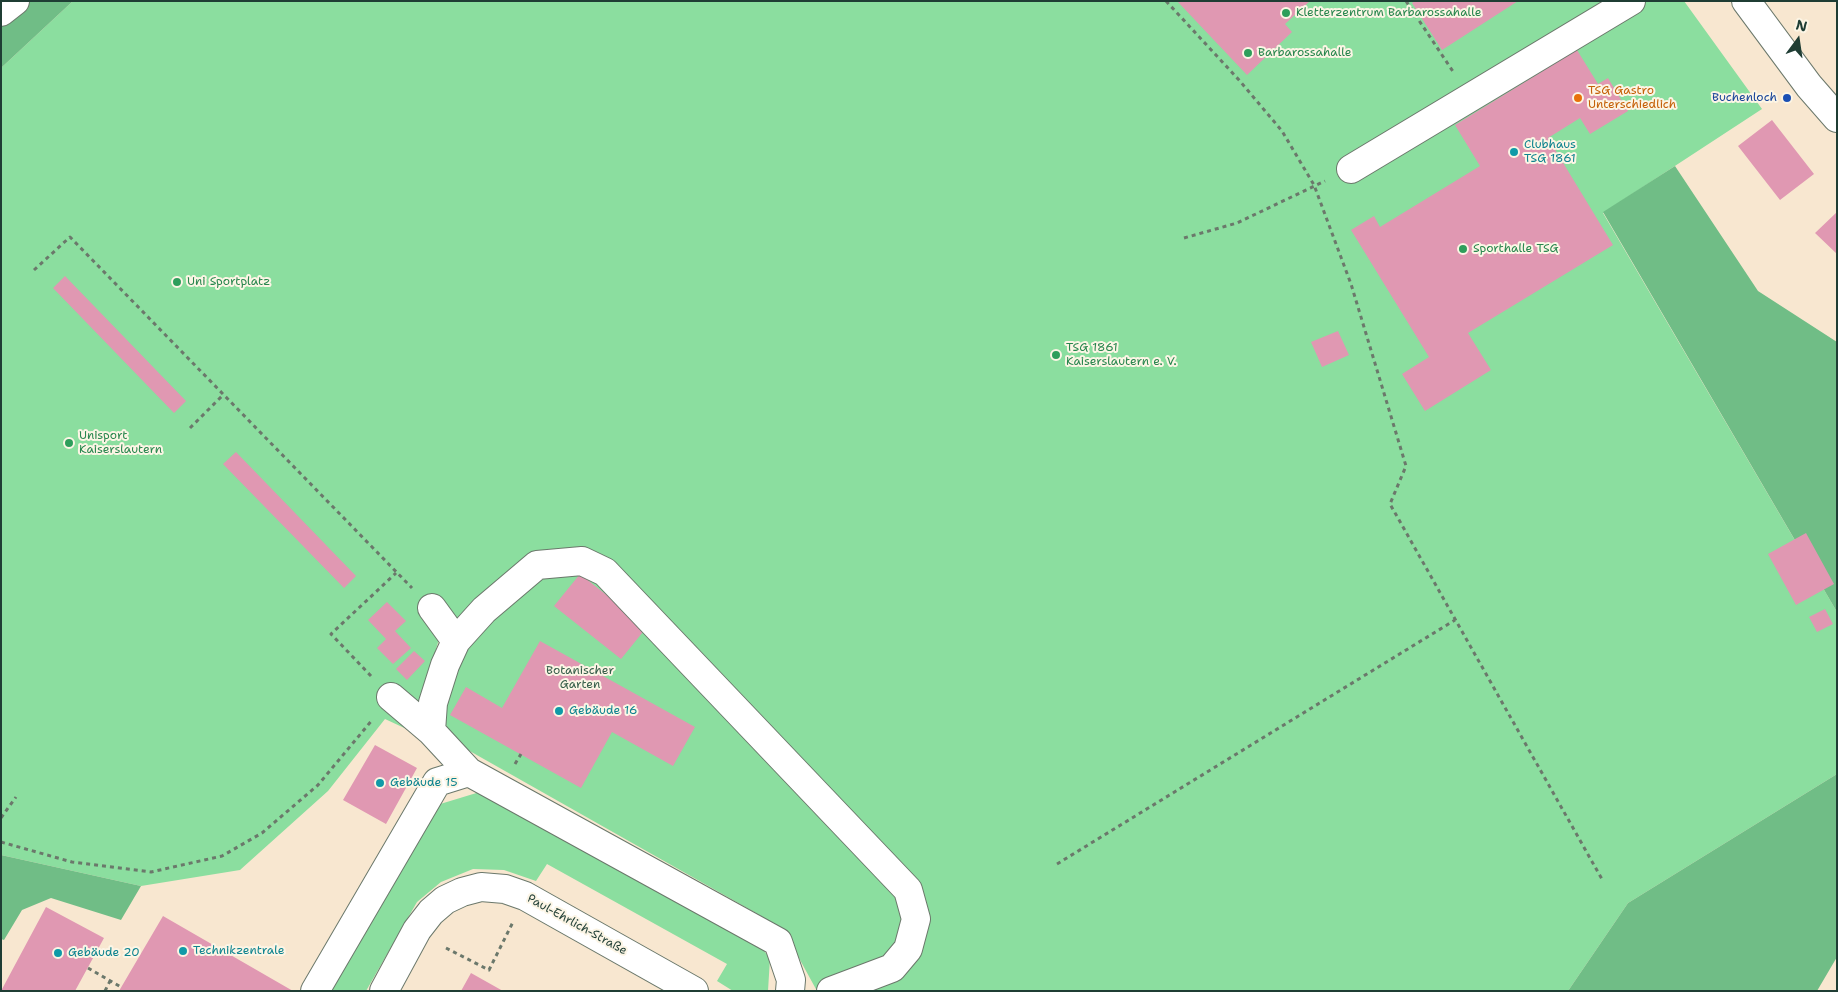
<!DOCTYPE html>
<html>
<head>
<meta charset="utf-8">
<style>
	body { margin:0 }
	#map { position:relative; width:1838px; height:992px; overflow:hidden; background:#f8e7d0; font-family:"Shantell Sans",sans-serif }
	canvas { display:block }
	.frame { position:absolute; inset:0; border:2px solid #1f3d34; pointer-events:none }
	.north { position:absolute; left:1773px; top:15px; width:50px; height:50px; -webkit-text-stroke:4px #fcf5e5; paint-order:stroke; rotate:14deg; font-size:14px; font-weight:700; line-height:20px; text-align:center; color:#1f3d34 }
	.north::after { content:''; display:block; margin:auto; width:18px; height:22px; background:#1f3d34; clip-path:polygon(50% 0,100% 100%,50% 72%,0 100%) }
</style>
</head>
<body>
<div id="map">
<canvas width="1838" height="992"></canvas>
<div class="frame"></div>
<div class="north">N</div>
</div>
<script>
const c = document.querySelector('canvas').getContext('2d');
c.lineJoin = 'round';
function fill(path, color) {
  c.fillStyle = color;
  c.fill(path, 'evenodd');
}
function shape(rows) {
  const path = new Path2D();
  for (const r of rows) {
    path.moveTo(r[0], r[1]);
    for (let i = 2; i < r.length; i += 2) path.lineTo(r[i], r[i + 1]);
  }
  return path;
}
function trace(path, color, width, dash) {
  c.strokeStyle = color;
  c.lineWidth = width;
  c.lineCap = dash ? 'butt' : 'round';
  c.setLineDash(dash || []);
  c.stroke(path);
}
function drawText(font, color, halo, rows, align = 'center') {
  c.font = font + ' "Shantell Sans",sans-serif';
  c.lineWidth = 4;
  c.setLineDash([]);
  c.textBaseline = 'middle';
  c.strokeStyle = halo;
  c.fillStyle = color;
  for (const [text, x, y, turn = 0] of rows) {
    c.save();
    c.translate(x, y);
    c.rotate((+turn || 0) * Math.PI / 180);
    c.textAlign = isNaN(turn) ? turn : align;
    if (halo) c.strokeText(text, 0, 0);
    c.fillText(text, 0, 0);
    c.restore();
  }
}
fill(shape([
	[73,1,1684,1,1762,109,1603,213,1837,612,1837,774,1628,903,1568,991,817,991,788,938,763,917,452,741,441,711,454,670,439,639,416,718,413,732,385,719,328,791,240,870,141,886,1,855,1,68],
	[483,791,758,944,770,958,768,991,733,991,717,981,727,964,547,864,536,881,504,870,473,869,441,882,417,902,366,991,329,991,437,805]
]), '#8bde9f');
fill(shape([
	[27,1,73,1,1,68,1,20],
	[1675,166,1758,291,1837,342,1837,612,1603,212],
	[1837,774,1837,957,1817,991,1568,991,1628,903],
	[1,855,141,886,121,920,51,898,22,910,4,940,1,939]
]), '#70bd86');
fill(shape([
	[1177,1,1310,1,1285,24,1292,32,1247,75],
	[1415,1,1518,1,1442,50,1412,3],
	[1577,50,1598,84,1608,78,1628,111,1590,134,1580,118,1548,138,1613,245,1468,333,1491,370,1425,411,1402,374,1429,357,1351,230,1374,216,1380,227,1480,166,1455,125],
	[1772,120,1814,174,1780,200,1738,146],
	[1837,212,1837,254,1815,233],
	[65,276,186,401,174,413,53,288],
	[1338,331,1349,355,1322,367,1311,342],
	[236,452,356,576,344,588,223,464],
	[1806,533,1834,584,1796,605,1768,554],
	[580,574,647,627,621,659,554,606],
	[387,602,406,621,395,631,411,648,393,664,377,648,386,639,368,620],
	[1825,609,1833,624,1817,632,1809,617],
	[540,641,695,727,673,766,612,732,581,788,450,715,466,687,502,708],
	[414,651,425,661,407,680,396,669],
	[375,745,417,768,386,824,343,800],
	[46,907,104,938,75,991,1,991],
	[163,916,293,991,119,991],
	[471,973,503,991,461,991]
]), '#e098b2');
const minor = shape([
	[1746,1,1809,86,1837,118],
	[1,12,15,1],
	[1351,169,1631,1],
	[432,608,456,641],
	[391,697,431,731,469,772],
	[431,731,433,703,445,665,456,641,484,610,537,565,582,561,605,572,908,890,916,919,908,949,892,968,831,991],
	[315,991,437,782,469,772,778,942,791,980,790,991],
	[384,991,417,930,431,912,445,900,462,892,481,887,505,889,525,896,694,991]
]);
trace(minor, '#6b786b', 30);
trace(shape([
	[1166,1,1239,80,1282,131,1314,185,1351,284,1406,466,1390,504,1603,881],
	[1406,1,1454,73],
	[1184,238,1237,223,1325,181],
	[34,270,70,237,412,588],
	[190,428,223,395],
	[371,676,331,634,396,573],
	[515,764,521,754],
	[1,818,16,797],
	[1,842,72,862,151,872,222,856,262,833,318,785,373,719],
	[1057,864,1455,620],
	[446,948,489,970,513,922],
	[88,968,121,987],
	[105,991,110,981]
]), '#6b786b', 3, [4, 4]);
trace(minor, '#fff', 28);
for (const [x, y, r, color] of [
	[1286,13,5,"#2e9e5b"],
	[1248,53,5,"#2e9e5b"],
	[1578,98,5,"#e8710a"],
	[1787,98,5,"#1a4fb4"],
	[1514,152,5,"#0f9aa8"],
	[1463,249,5,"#2e9e5b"],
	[177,282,5,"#2e9e5b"],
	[1056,355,5,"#2e9e5b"],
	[69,443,5,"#2e9e5b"],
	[559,711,5,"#0f9aa8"],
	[380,783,5,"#0f9aa8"],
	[183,951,5,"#0f9aa8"],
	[58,953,5,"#0f9aa8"]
]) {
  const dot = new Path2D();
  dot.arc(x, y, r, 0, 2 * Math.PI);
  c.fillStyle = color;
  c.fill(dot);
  trace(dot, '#fcf5e5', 2);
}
drawText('12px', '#27864d', '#fcf5e5', [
	["Kletterzentrum Barbarossahalle",1296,13],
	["Barbarossahalle",1258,53],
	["Sporthalle TSG",1473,249],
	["Uni Sportplatz",187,282],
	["TSG 1861",1066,348],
	["Kaiserslautern e. V.",1066,362],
	["Unisport",79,436],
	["Kaiserslautern",79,450]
], 'left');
drawText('12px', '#c56008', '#fcf5e5', [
	["TSG Gastro",1588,91],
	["Unterschiedlich",1588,105]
], 'left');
drawText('12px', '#164399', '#fcf5e5', [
	["Buchenloch",1777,98]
], 'right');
drawText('12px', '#0d838f', '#fcf5e5', [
	["Clubhaus",1524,145],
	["TSG 1861",1524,159],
	["Gebäude 16",569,711],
	["Gebäude 15",390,783],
	["Technikzentrale",193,951],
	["Gebäude 20",68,953]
], 'left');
drawText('12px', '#355d49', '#fcf5e5', [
	["Botanischer",580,671],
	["Garten",580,685]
]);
drawText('12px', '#1f3d34', '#fcf5e5', [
	["Paul-Ehrlich-Straße",577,925,29]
]);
</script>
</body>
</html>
